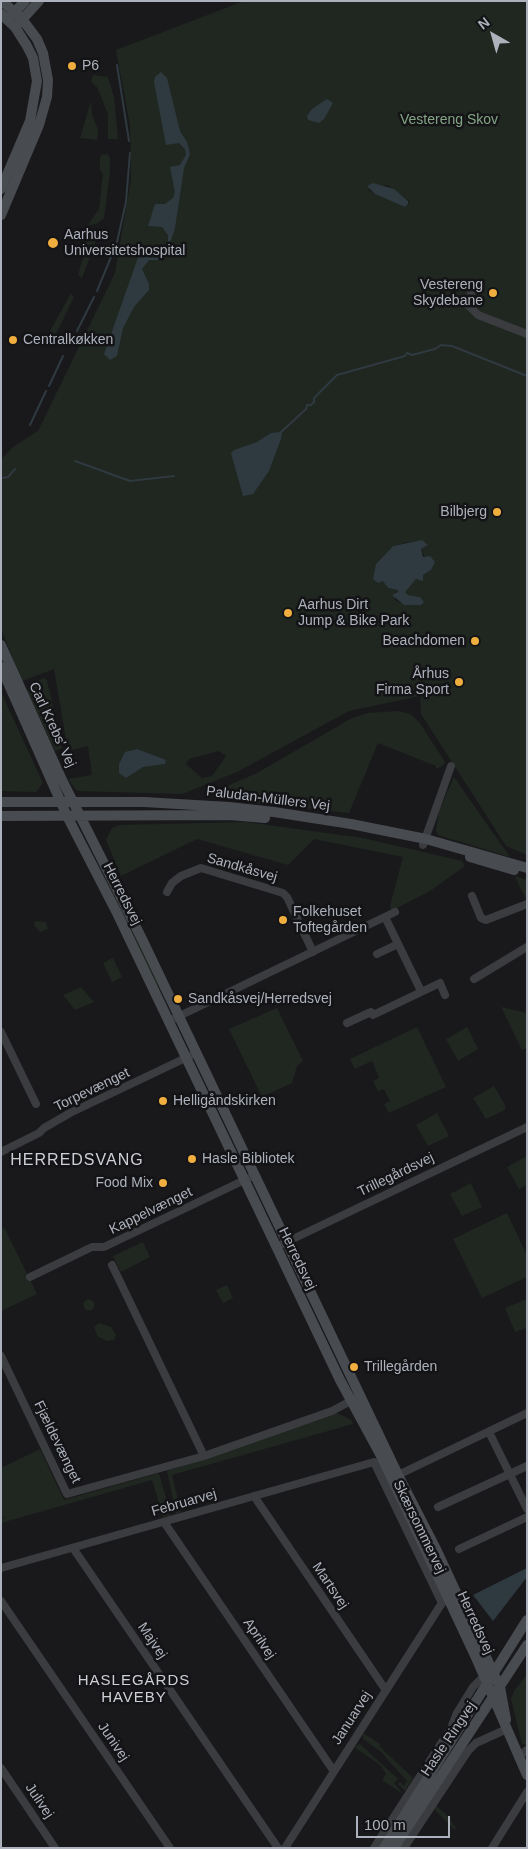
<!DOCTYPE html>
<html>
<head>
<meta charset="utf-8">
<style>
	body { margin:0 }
	#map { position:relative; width:528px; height:1849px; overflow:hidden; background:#19191c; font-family:Arial,sans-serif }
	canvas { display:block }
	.frame { position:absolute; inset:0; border:2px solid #acb1bb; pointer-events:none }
	.north { position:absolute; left:468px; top:10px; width:50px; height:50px; -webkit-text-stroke:4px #141417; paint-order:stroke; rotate:322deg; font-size:14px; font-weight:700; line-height:20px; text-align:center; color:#acb1bb }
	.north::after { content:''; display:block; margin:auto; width:18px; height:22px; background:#acb1bb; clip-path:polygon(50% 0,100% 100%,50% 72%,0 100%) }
	.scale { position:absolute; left:356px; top:1816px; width:94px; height:22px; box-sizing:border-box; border:2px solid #acb1bb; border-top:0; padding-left:6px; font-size:15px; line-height:18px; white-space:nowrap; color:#acb1bb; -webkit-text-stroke:4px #141417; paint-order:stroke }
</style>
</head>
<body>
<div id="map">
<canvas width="528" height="1849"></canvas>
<div class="frame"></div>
<div class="north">N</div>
<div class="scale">100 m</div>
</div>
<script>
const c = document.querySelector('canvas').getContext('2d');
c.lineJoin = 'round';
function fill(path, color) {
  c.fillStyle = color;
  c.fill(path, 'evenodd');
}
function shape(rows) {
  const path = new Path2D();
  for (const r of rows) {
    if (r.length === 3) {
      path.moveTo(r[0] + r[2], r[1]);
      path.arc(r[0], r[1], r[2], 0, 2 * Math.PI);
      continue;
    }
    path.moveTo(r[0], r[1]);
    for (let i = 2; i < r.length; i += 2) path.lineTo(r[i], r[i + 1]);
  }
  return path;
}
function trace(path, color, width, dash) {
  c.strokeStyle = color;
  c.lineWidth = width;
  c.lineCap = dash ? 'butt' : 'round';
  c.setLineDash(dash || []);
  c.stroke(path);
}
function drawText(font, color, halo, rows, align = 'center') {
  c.font = font + ' Arial,sans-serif';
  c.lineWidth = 5;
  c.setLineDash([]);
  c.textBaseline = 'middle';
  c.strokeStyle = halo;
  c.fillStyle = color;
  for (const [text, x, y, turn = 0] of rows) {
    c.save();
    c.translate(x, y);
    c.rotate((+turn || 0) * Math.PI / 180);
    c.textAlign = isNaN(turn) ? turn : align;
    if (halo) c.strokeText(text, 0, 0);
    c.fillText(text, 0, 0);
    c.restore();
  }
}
fill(shape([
	[244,1,527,1,527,855,506,846,421,714,420,696,349,711,237,772,182,794,77,791,68,779,92,775,88,746,68,751,54,669,22,681,1,629,1,459,13,447,38,431,115,273,131,179,130,126,116,50],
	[387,185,409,201,408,204,405,207,368,190],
	[409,542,427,545,421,549,431,570,411,583,405,592,408,595,420,597,401,603,395,600,397,590,388,588,376,564,393,546],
	[219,751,226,756,212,776,202,778,186,764,189,759],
	[93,75,108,77,114,97,118,139,108,139,108,114,97,87,91,82],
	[91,101,92,115,98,130,97,140,80,138],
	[107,154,110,157,110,172,104,218,98,223,87,226,99,209,103,174,100,170,100,159,101,155],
	[92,229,99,232,82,278,78,275,86,247,84,234],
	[71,293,74,297,55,336,50,331],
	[44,678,47,680,62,748,55,751,27,691,31,683],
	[1,692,43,783,36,792,1,791],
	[398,711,410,714,420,723,445,762,444,765,436,769,436,766,378,743,349,813,226,800,218,794,218,790,257,773,352,718,368,713],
	[454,777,510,857,438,835,436,831,439,811],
	[246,822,363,838,462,861,465,866,430,891,391,911,390,906,403,857,314,839,288,865,197,839,121,876,106,840,112,828,120,825],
	[80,832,138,939,172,1012,146,965],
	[515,876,527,880,527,900,520,888],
	[35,921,46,922,48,929,40,932,34,925],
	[113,958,122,977,112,982,103,963],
	[81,987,94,1002,75,1010,63,995],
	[501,1007,527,1013,527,1048,522,1050],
	[277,1008,303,1061,297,1066,292,1083,262,1097,229,1029],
	[417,1027,446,1087,389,1113,384,1104,390,1101,384,1089,378,1091,373,1081,379,1078,372,1061,355,1069,350,1059],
	[467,1027,478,1049,458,1061,446,1039],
	[494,1086,505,1105,505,1110,486,1119,473,1098],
	[437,1113,449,1136,428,1146,416,1125],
	[527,1156,527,1185,519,1189,507,1167],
	[471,1183,482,1207,462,1216,450,1194],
	[507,1213,527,1255,527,1277,482,1298,453,1239],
	[1,1227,5,1229,37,1294,1,1311],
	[143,1242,150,1257,121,1272,113,1256],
	[227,1285,233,1298,223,1303,216,1290],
	[527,1299,527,1328,515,1332,505,1308],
	[89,1305,5.5],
	[99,1323,111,1327,116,1335,114,1340,107,1341,98,1337,94,1327],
	[337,1413,351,1420,353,1424,172,1475,181,1512,176,1514,167,1471],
	[40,1449,64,1500,159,1473,171,1516,163,1517,152,1480,1,1523,1,1519,9,1516,1,1518,1,1468],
	[527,1674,527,1744,526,1745,522,1744,511,1699,514,1691],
	[363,1733,380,1744,379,1746,413,1778,405,1791,398,1784,400,1782,404,1786,407,1781,380,1751,363,1739],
	[360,1744,398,1779,394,1783,403,1794,382,1780,386,1774,380,1765,354,1747],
	[436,1806,445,1813,456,1828,455,1830,434,1809]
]), '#1f2720');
fill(shape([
	[161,72,167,78,180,131,187,142,190,154,184,168,175,228,168,250,159,260,149,260,142,269,149,284,149,290,134,307,123,328,117,356,110,360,104,354,141,249,143,248,149,257,155,258,163,255,168,247,168,235,162,227,148,226,155,204,165,204,173,198,175,192,170,167,180,165,186,155,185,149,179,143,166,145,154,82,155,77],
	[327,99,333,103,324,119,319,123,308,120,307,116,312,109],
	[373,183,394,189,408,201,408,204,405,207,375,194,367,186],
	[280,432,282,433,281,439,269,471,253,494,243,496,231,453,234,450,257,442,271,433],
	[422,540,428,545,421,549,423,557,430,556,435,562,431,570,423,575,423,581,416,579,405,592,408,595,420,597,424,602,421,605,404,605,392,595,398,592,397,590,388,588,383,581,378,583,373,579,376,564,393,546],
	[137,749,166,760,165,764,143,767,126,778,119,773,119,764,125,752],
	[527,1568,527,1577,493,1621,473,1595]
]), '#2f3940');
trace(shape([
	[117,65,129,141],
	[117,242,126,202,130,153],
	[97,291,111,257],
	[77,331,94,297],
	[49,386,63,356],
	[30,425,46,391],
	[280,433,306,409,307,405,311,405,314,402,314,398,337,375,405,356,407,353,412,355,435,349,441,345,452,346,527,376],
	[75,461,130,481,174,476],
	[1,478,8,477,15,469]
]), '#2f3940', 2);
trace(shape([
	[472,290,468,305,478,315,527,334],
	[423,845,451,766],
	[167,892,172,883,181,876,201,868,283,893,287,897,313,952],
	[472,896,481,918,486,920,527,904],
	[385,917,421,991],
	[377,954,398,944],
	[474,979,527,947],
	[169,1021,395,912],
	[347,1023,371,1012,373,1015,440,983,445,995],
	[1,1032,36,1104],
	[1,1152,39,1133,44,1128,70,1113,196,1053],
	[276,1247,527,1127],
	[112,1265,204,1456],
	[30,1277,92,1247,104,1247,255,1175],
	[1,1356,67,1494,204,1456,332,1411,360,1396],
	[489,1432,527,1509],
	[398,1475,527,1413],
	[254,1496,385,1689],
	[438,1507,527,1466],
	[164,1522,333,1770],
	[73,1548,278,1848],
	[459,1549,527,1517],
	[1,1568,374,1462,442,1603,285,1848],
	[1,1601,170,1848],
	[518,1757,527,1750],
	[1,1768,55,1848],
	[374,1848,451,1728,457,1713,473,1687,481,1679,489,1675],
	[404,1848,468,1751,476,1743,507,1729],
	[492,1848,527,1792]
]), '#3a3c40', 8);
trace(shape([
	[1,14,15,27,27,46,33,58,37,81,30,121,1,189],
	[10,17,25,1],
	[19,23,39,1],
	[1,215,39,125,47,97,48,80,43,53,37,39,22,19,2,1],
	[1,645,62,780,142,939,398,1475,437,1551,500,1687,506,1720],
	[1,667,67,816,118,915,340,1380,379,1452,412,1521,477,1660,527,1775],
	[1,802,144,802,229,807,274,812,351,824,426,839,527,868],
	[1,816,229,815,265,818],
	[470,857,514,870],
	[384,1848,527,1620],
	[394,1848,527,1645]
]), '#484b50', 10);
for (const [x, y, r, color] of [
	[72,66,5,"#efae3e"],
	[53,243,6,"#efae3e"],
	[493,293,5,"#efae3e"],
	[13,340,5,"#efae3e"],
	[497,512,5,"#efae3e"],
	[288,613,5,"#efae3e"],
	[475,641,5,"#efae3e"],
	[459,682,5,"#efae3e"],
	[283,920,5,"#efae3e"],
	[178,999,5,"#efae3e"],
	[163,1101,5,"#efae3e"],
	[192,1159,5,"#efae3e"],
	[163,1183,5,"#efae3e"],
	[354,1367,5,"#efae3e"]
]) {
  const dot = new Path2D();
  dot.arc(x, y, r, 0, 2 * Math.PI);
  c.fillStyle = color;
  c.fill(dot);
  trace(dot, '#141417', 2);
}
drawText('14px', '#acb1bb', '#141417', [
	["P6",82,66],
	["Aarhus",64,235],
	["Universitetshospital",64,251],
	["Vestereng",483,285,"right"],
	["Skydebane",483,301,"right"],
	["Centralkøkken",23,340],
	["Bilbjerg",487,512,"right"],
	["Aarhus Dirt",298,605],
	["Jump & Bike Park",298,621],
	["Beachdomen",465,641,"right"],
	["Århus",449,674,"right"],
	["Firma Sport",449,690,"right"],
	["Folkehuset",293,912],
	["Toftegården",293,928],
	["Sandkåsvej/Herredsvej",188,999],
	["Helligåndskirken",173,1101],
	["Hasle Bibliotek",202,1159],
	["Food Mix",153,1183,"right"],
	["Trillegården",364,1367]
], 'left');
drawText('14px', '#84a585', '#141417', [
	["Vestereng Skov",449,120]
]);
drawText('14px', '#acb1bb', '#141417', [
	["Carl Krebs' Vej",52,725,65],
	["Paludan-Müllers Vej",268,799,7],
	["Sandkåsvej",242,868,16],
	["Herredsvej",122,894,63],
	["Torpevænget",92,1090,-26],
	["Trillegårdsvej",396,1175,-26],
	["Kappelvænget",151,1211,-26],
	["Herredsvej",297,1259,64],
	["Fjældevænget",57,1442,64],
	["Februarvej",184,1503,-16],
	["Skærsommervej",419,1527,64],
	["Martsvej",330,1586,56],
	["Herredsvej",475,1623,65],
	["Aprilvej",259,1639,56],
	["Majvej",152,1641,56],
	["Januarvej",352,1718,-57],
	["Hasle Ringvej",449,1739,-56],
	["Junivej",113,1742,56],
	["Julivej",39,1801,56]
]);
c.letterSpacing = '1px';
drawText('15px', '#cdd0d7', '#141417', [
	["HASLEGÅRDS",134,1681],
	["HAVEBY",134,1698]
]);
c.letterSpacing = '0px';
c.letterSpacing = '1px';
drawText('16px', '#cdd0d7', '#141417', [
	["HERREDSVANG",77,1161]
]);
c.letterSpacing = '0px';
</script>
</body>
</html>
